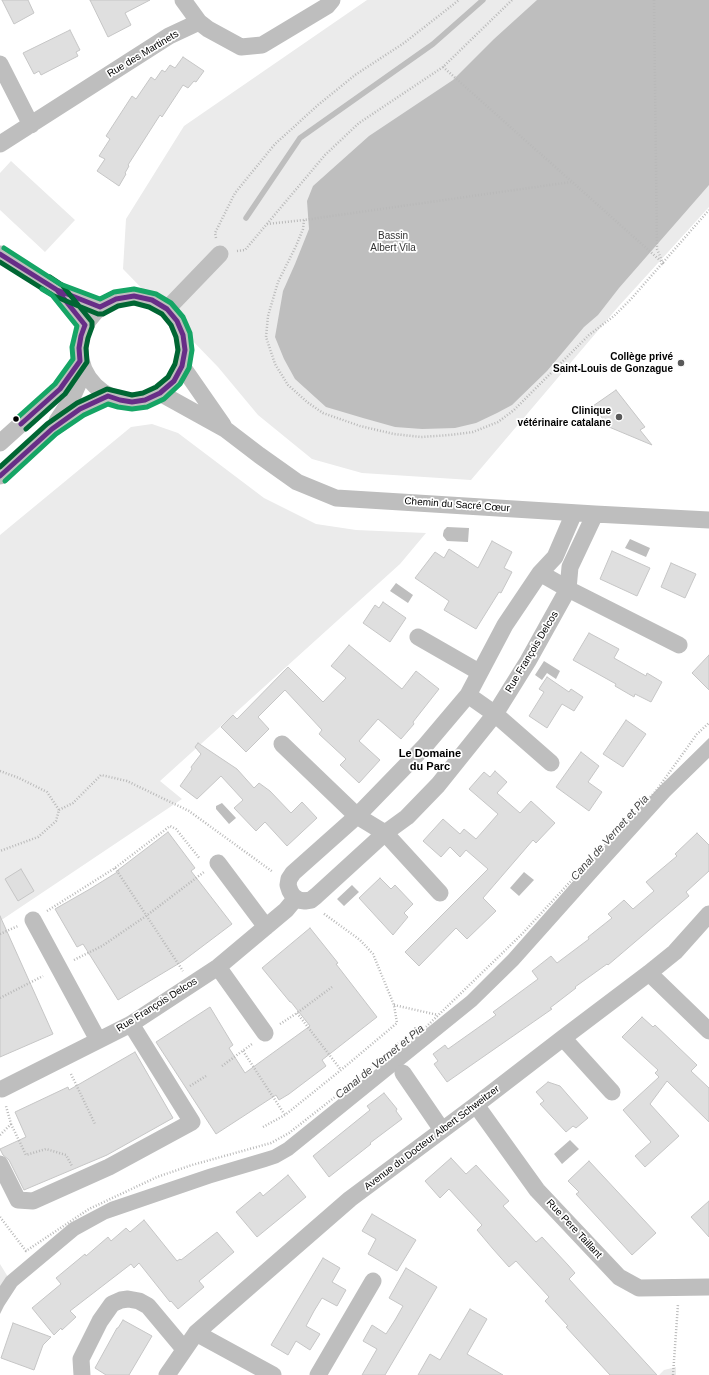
<!DOCTYPE html>
<html>
<head>
<meta charset="utf-8">
<style>
	body { margin:0 }
	canvas { display:block; background:#fff }
</style>
</head>
<body>
<canvas width="709" height="1375"></canvas>
<script>
const c = document.querySelector('canvas').getContext('2d');
c.lineJoin = 'round';
function fill(path, color) {
  c.fillStyle = color;
  c.fill(path, 'evenodd');
}
function shape(rows) {
  const path = new Path2D();
  for (const r of rows) {
    if (r.length === 3) {
      path.moveTo(r[0] + r[2], r[1]);
      path.arc(r[0], r[1], r[2], 0, 2 * Math.PI);
      continue;
    }
    path.moveTo(r[0], r[1]);
    for (let i = 2; i < r.length; i += 2) path.lineTo(r[i], r[i + 1]);
  }
  return path;
}
function trace(path, color, width, dash) {
  c.strokeStyle = color;
  c.lineWidth = width;
  c.lineCap = dash ? 'butt' : 'round';
  c.setLineDash(dash || []);
  c.stroke(path);
}
function drawText(font, color, halo, rows, align = 'center') {
  c.font = font + ' Helvetica,sans-serif';
  c.lineWidth = 3.5;
  c.setLineDash([]);
  c.textBaseline = 'middle';
  c.strokeStyle = halo;
  c.fillStyle = color;
  for (const [text, x, y, turn = 0] of rows) {
    c.save();
    c.translate(x, y);
    c.rotate((+turn || 0) * Math.PI / 180);
    c.textAlign = isNaN(turn) ? turn : align;
    if (halo) c.strokeText(text, 0, 0);
    c.fillText(text, 0, 0);
    c.restore();
  }
}
fill(shape([
	[367,0,709,0,709,207,618,307,471,480,362,473,312,459,258,415,218,367,123,269,126,219,184,126],
	[11,161,75,220,45,252,0,210,0,173],
	[152,424,178,433,264,498,316,524,356,530,426,533,400,564,160,781,182,799,0,921,0,535,131,427],
	[0,1264,8,1277,0,1288],
	[676,1367,676,1375,659,1375,664,1370]
]), '#ebebeb');
fill(shape([
	[537,0,709,0,709,185,619,288,598,315,584,327,547,371,512,405,497,413,476,423,455,428,422,429,395,427,363,418,326,407,295,379,284,359,275,337,283,291,295,264,309,229,307,201,313,186,369,136,453,80,494,39],
	[447,527,469,528,468,542,447,541,443,536,443,534,444,530],
	[630,539,650,548,646,557,625,548],
	[396,583,413,595,408,603,390,591],
	[544,661,560,671,556,679,547,673,542,680,535,675],
	[709,738,709,758,670,796,601,872,518,965,476,1006,292,1155,278,1163,266,1167,212,1183,107,1219,78,1235,17,1286,4,1306,0,1314,0,1286,6,1277,70,1223,110,1202,208,1169,272,1150,284,1143,467,996,508,955,590,862,660,786],
	[222,803,236,818,229,824,216,809,216,806],
	[524,872,534,880,519,896,510,888],
	[352,885,359,892,344,906,337,899],
	[570,1140,579,1149,562,1164,554,1154]
]), '#bebebe');
trace(shape([
	[246,218,300,138,433,44,483,0]
]), '#bebebe', 5.5);
const building = shape([
	[2,0,28,0,34,13,14,24,2,0],
	[90,0,150,0,125,13,131,25,108,37,90,0],
	[70,30,80,50,76,52,78,56,41,75,39,71,34,74,23,53,70,30],
	[183,57,204,71,196,82,194,81,188,88,183,85,162,117,160,115,128,165,129,166,125,173,126,174,119,186,97,171,105,159,99,156,110,139,106,136,132,96,136,99,151,77,155,80,162,70,165,72,170,65,175,68,183,57],
	[616,390,645,427,640,430,652,445,609,427,593,406,616,390],
	[492,541,512,552,504,568,512,572,501,593,499,592,476,629,444,610,449,601,415,578,435,552,444,558,449,549,478,568,492,541],
	[612,551,650,568,637,596,600,579,612,551],
	[671,563,696,574,685,598,661,587,671,563],
	[383,602,406,618,390,642,363,623,375,605,379,608,383,602],
	[589,633,619,649,614,658,646,676,647,673,662,682,651,702,635,694,634,697,615,686,616,684,573,660,589,633],
	[349,645,402,689,416,671,439,689,413,722,414,724,401,739,378,719,359,741,380,760,359,783,340,765,346,759,319,734,322,730,285,690,258,717,269,729,246,752,221,727,233,715,237,719,288,667,323,702,346,678,331,666,349,645],
	[709,655,709,690,692,673,709,655],
	[547,677,569,692,571,689,583,697,574,711,562,704,547,728,529,716,544,692,539,689,547,677],
	[626,720,646,734,623,767,603,754,626,720],
	[198,743,237,769,254,788,259,783,270,791,291,813,302,802,317,818,287,846,265,822,256,831,234,808,243,800,221,776,197,799,180,786,192,769,191,767,201,754,195,747,198,743],
	[581,752,599,766,588,782,602,792,589,811,556,787,581,752],
	[495,771,507,782,497,793,520,813,531,801,555,823,536,843,533,840,483,898,496,911,467,939,456,928,419,966,405,952,488,869,466,850,460,857,450,847,441,857,423,841,443,819,460,834,464,829,476,839,498,814,469,789,484,772,490,777,495,771],
	[168,832,195,868,191,871,232,924,183,961,118,1000,83,944,77,947,55,909,90,889,119,871,118,870,168,832],
	[697,833,709,845,709,871,686,892,689,896,608,965,607,964,575,987,576,988,550,1008,552,1009,447,1082,434,1064,438,1061,433,1054,445,1045,448,1049,496,1015,493,1012,538,979,532,971,551,956,557,963,589,939,588,937,612,918,608,914,624,900,633,909,654,891,646,882,677,856,675,854,697,833],
	[21,869,34,891,18,901,5,879,21,869],
	[380,878,391,889,395,885,413,904,404,913,408,917,393,935,359,898,380,878],
	[0,916,53,1034,0,1057,0,916],
	[310,928,338,963,336,964,377,1017,322,1060,326,1066,289,1094,279,1100,276,1095,216,1134,156,1042,210,1007,233,1045,229,1048,245,1073,310,1026,291,1002,290,1002,262,968,310,928],
	[642,1017,653,1027,655,1025,697,1065,691,1071,709,1088,709,1122,667,1081,650,1104,679,1136,645,1167,635,1156,651,1142,623,1110,659,1077,655,1073,658,1070,622,1037,642,1017],
	[135,1052,173,1118,107,1155,24,1190,9,1160,3,1155,0,1149,26,1137,15,1112,68,1087,69,1090,135,1052],
	[548,1082,560,1086,588,1118,576,1128,573,1126,566,1132,540,1104,544,1101,536,1092,548,1082],
	[384,1093,397,1109,396,1111,402,1119,370,1143,371,1144,329,1177,313,1156,370,1110,367,1106,384,1093],
	[451,1158,466,1174,476,1165,509,1201,503,1206,536,1242,542,1237,568,1265,575,1273,569,1279,657,1375,610,1375,566,1327,568,1326,545,1301,549,1297,516,1261,509,1267,493,1249,477,1230,482,1225,449,1189,440,1198,425,1181,451,1158],
	[589,1161,656,1233,632,1255,576,1194,579,1192,568,1181,589,1161],
	[288,1175,306,1197,257,1237,236,1212,260,1192,263,1196,288,1175],
	[709,1201,709,1237,691,1217,709,1201],
	[372,1214,416,1240,397,1271,368,1254,376,1239,362,1231,372,1214],
	[144,1220,177,1261,180,1259,181,1260,217,1232,234,1252,199,1281,204,1287,178,1309,171,1301,170,1302,139,1263,134,1268,131,1264,70,1311,76,1317,62,1330,61,1328,54,1335,32,1308,61,1284,56,1278,85,1254,86,1256,108,1237,111,1241,126,1228,130,1232,144,1220],
	[323,1258,340,1268,332,1282,346,1290,337,1306,322,1298,314,1311,306,1326,320,1334,310,1350,296,1341,288,1355,271,1345,323,1258],
	[406,1268,437,1287,385,1375,362,1375,377,1349,363,1341,372,1325,386,1334,395,1320,403,1306,389,1298,406,1268],
	[470,1309,487,1319,467,1354,503,1375,418,1375,430,1354,440,1360,470,1309],
	[123,1320,152,1336,129,1375,106,1375,95,1368,117,1328,118,1328,123,1320],
	[13,1323,51,1337,43,1345,34,1370,1,1358,13,1323]
]);
fill(building, '#dfdfdf');
trace(building, '#c6c6c6', 1);
trace(shape([
	[443,67,663,263,657,249,654,0],
	[304,220,303,229,296,246,278,282,268,316,266,337,275,364,288,385,307,402,323,413,360,426,394,434,421,437,450,435,473,432,498,422,514,410,589,335,614,316,631,299,709,210],
	[267,224,304,220,571,182],
	[216,238,215,233,235,193,275,144,318,105,355,75,404,43,459,0],
	[237,251,245,250,325,155,359,123,443,67,512,0],
	[0,771,19,778,47,792,59,810,56,821,38,837,0,851],
	[59,810,73,803,101,775,127,781,189,811,273,872],
	[115,868,183,971],
	[47,911,115,868,170,826,176,829,200,859],
	[0,934,18,926],
	[74,960,102,946,146,916,204,872],
	[0,998,43,976],
	[394,1005,438,1015],
	[297,1013,341,1070],
	[280,1024,297,1013,332,987],
	[243,1051,285,1115],
	[222,1066,252,1044],
	[71,1074,95,1124],
	[190,1086,206,1076],
	[11,1124,26,1155,46,1149,66,1155,72,1166],
	[263,1127,285,1115,341,1070,397,1023,394,1005,373,954,360,940,323,913],
	[0,1135,11,1124,6,1106],
	[0,1217,26,1251,89,1209,157,1177,192,1165,271,1143,289,1133,363,1075,400,1042,425,1028,522,934,593,857,656,791,697,734,709,723],
	[673,1375,678,1304]
]), '#b9b9b9', 2.5, [1, 2]);
trace(shape([
	[183,0,199,22,208,29,241,47,262,45,327,6,332,0],
	[0,64,31,125],
	[0,144,169,36,199,22],
	[0,254,57,290,100,307],
	[58,292,85,325],
	[132,349,52],
	[167,309,220,254],
	[182,366,223,425],
	[160,393,225,429,259,455,297,482,336,498,595,514,709,520],
	[57,421,71,400,84,371],
	[0,443,60,389,80,361],
	[0,476,52,429,80,409,108,396],
	[574,513,555,557,540,573,505,625,468,695,424,747,357,816,293,873,289,879,288,885,290,891,293,896,298,900,305,901,311,900,316,896,385,833,407,817,438,785,495,714,528,661,568,589,570,567,595,514],
	[540,573,568,589,679,645],
	[418,637,479,672],
	[468,695,495,714,551,763],
	[282,744,357,816,385,833,440,893],
	[218,863,266,927],
	[33,920,98,1040],
	[218,967,265,1033],
	[649,973,709,1031],
	[563,1038,612,1092],
	[403,1073,442,1130],
	[2,1089,131,1024,218,967,286,910,296,898],
	[476,1105,537,1190,619,1277,639,1288,709,1287],
	[0,1164,18,1200,33,1201,109,1167,192,1122,131,1024],
	[196,1333,273,1375],
	[82,1375,81,1359,100,1321,112,1304,121,1300,128,1299,139,1301,148,1306,184,1349],
	[167,1375,196,1333,350,1199,476,1105,563,1038,649,973,675,952,709,914],
	[318,1375,373,1281]
]), '#bebebe', 17);
trace(shape([
	[0,254,57,290,100,307,116,299,134,296,152,300,167,309,177,321,183,335,185,350,182,366,174,381,160,393,145,400,132,402,120,400,108,396,80,409,52,429,0,476],
	[21,424,60,389,80,361,79,348,81,336,85,325,57,290,46,283]
]), '#672d87', 5);
trace(shape([
	[0,262,54,296,98,314,103,314,118,306,134,303,149,307,162,314,171,325,176,337,178,350,175,364,168,377,156,387,143,393,132,395,107,389,77,403,47,424,0,467],
	[26,429,65,394,87,362,86,348,88,338,92,327,92,322,62,285,50,277]
]), '#063', 5);
trace(shape([
	[4,248,60,284,100,299,114,292,134,289,156,294,171,303,183,317,190,333,192,350,189,368,180,384,164,399,147,407,132,409,118,407,108,404,84,415,56,434,5,481],
	[16,419,55,384,73,359,72,347,77,326,52,295,42,289]
]), '#15a565', 5);
for (const [x, y, r, color] of [
	[681,363,4,"#595959"],
	[619,417,4,"#595959"],
	[16,419,3.5,"#000"]
]) {
  const dot = new Path2D();
  dot.arc(x, y, r, 0, 2 * Math.PI);
  c.fillStyle = color;
  c.fill(dot);
  trace(dot, '#fff', 1.5);
}
drawText('10px', '#000', '#fff', [
	["Rue des Martinets",143,54,-31],
	["Chemin du Sacré Cœur",457,505,4],
	["Rue François Delcos",532,652,-59],
	["Rue François Delcos",157,1005,-32],
	["Avenue du Docteur Albert Schweitzer",432,1138,-37],
	["Rue Pere Taillant",574,1229,47]
]);
drawText('10px', '#323232', '#fff', [
	["Bassin",393,236],
	["Albert Vila",393,248]
]);
drawText('bold 10px', '#000', '#fff', [
	["Collège privé",673,357],
	["Saint-Louis de Gonzague",673,369],
	["Clinique",611,411],
	["vétérinaire catalane",611,423]
], 'right');
drawText('bold 11px', '#000', '#fff', [
	["Le Domaine",430,754],
	["du Parc",430,767]
]);
drawText('italic 11px', '#434343', '#fff', [
	["Canal de Vernet et Pia",610,838,-48],
	["Canal de Vernet et Pia",380,1062,-39]
]);
</script>
</body>
</html>
